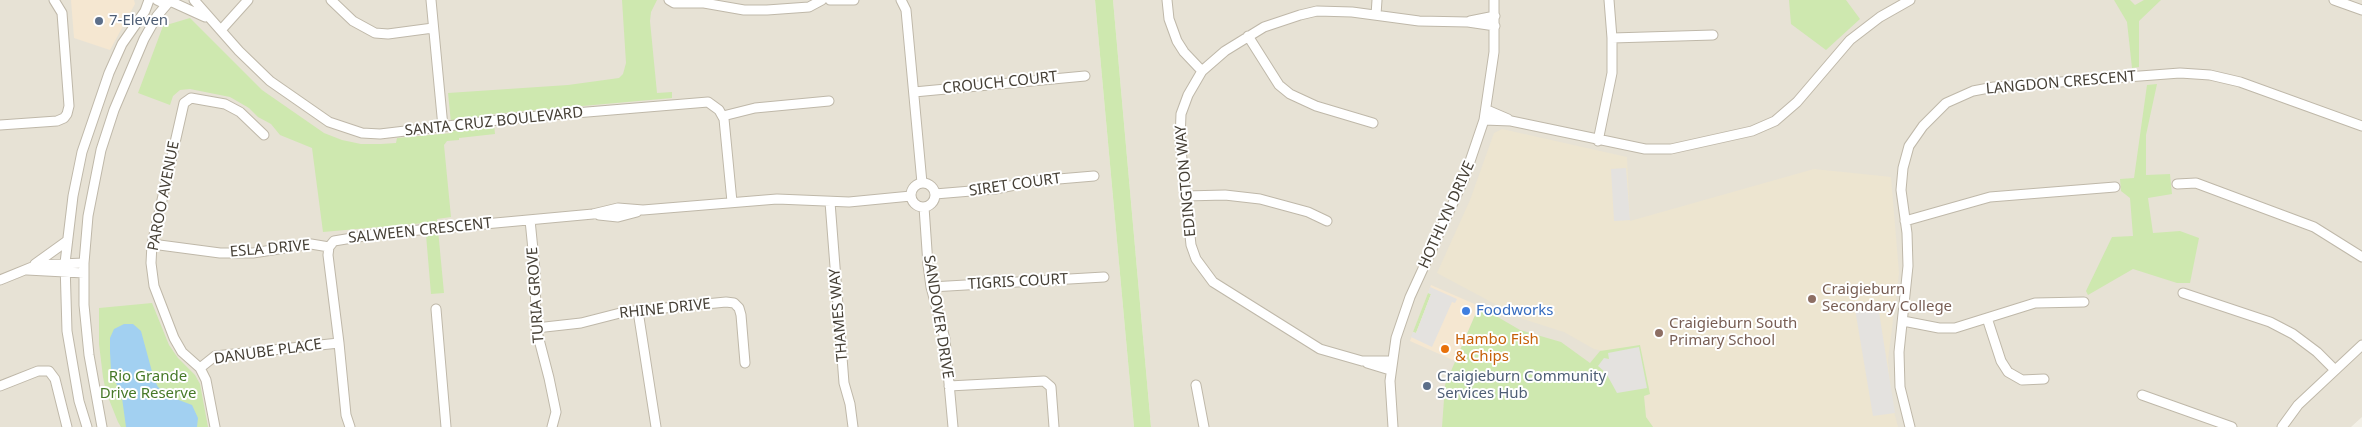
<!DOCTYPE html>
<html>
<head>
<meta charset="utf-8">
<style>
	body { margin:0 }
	canvas { display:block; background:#f3f0e7 }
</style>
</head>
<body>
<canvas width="2362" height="427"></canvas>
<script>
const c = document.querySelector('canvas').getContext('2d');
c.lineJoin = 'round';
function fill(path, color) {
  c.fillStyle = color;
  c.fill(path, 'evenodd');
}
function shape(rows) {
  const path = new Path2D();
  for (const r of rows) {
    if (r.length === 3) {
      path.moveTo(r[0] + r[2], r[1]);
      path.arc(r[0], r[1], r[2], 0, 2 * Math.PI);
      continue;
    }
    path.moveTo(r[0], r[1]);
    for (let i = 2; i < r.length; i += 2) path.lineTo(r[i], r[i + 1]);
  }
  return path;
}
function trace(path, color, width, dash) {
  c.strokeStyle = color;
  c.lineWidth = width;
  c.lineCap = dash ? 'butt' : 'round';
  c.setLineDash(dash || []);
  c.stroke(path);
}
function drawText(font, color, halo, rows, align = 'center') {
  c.font = font + ' "Noto Sans",sans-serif';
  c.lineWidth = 4;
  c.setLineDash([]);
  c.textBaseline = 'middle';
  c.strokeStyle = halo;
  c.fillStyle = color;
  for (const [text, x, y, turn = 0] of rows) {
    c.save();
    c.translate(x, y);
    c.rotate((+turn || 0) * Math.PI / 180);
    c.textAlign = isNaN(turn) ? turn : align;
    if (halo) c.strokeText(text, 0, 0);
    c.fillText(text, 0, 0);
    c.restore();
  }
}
fill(shape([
	[0,0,1095,0,1134,427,0,427],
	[1113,0,2362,0,2362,417,2351,427,1151,427]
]), '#e7e2d5');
fill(shape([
	[71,0,134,0,135,4,110,50,74,38],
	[1431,285,1479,306,1455,361,1410,341]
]), '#f5e7d1');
fill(shape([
	[1502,129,1627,157,1630,221,1814,169,1891,177,1899,273,1888,360,1892,404,1898,427,1653,427,1646,418,1644,396,1650,394,1604,351,1594,349,1564,332,1523,319,1437,273,1470,200,1494,133]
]), '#ede5d0');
fill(shape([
	[622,0,657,0,651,12,650,21,657,93,672,92,672,98,493,114,495,134,459,138,459,140,447,141,444,145,451,217,437,219,444,293,431,294,425,223,323,232,312,148,280,135,271,124,258,117,249,108,230,97,190,89,180,90,173,96,170,105,138,93,163,26,190,18,262,90,324,133,342,140,361,144,381,144,396,143,397,138,452,133,448,93,568,85,619,78,623,74,626,63],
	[1095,0,1113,0,1151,427,1134,427],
	[1789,0,1846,0,1860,19,1826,50,1791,24],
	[2114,0,2130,0,2135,5,2144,0,2161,0,2139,21,2139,67,2132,68,2127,22],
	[2157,84,2146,135,2146,175,2170,174,2172,194,2148,198,2153,233,2180,231,2199,238,2190,283,2177,283,2133,269,2088,295,2086,291,2112,237,2133,236,2130,198,2121,191,2120,179,2134,178,2147,85],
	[1428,293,1431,294,1416,333,1413,332],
	[152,303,169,345,178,358,195,375,200,384,208,427,121,427,118,422,106,392,103,377,99,344,99,308],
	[1479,306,1520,330,1561,342,1590,363,1600,351,1640,345,1650,394,1644,396,1646,417,1653,427,1442,427,1445,385]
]), '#cee8af');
fill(shape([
	[1626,168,1630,220,1614,221,1611,169],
	[1430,287,1457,299,1455,303,1452,302,1432,347,1411,337,1413,332,1416,333,1431,294,1428,293],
	[1878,306,1895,413,1873,416,1855,309],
	[1639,347,1647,388,1617,393,1606,373,1598,366,1604,358,1609,359,1608,353]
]), '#e4e2df');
fill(shape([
	[124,324,133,324,141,331,154,379,158,387,171,397,192,405,198,418,197,427,126,427,122,398,111,370,110,352,110,338,114,329]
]), '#a2d0f1');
const minor = shape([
	[157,0,163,3,171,2],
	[194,0,239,51,270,81,329,122,362,133,380,134,515,118,708,102,719,110,724,119,732,202],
	[331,0,353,21,375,33,388,34,433,28],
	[431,0,443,127],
	[669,0,674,3,704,3,744,10,767,10,809,7,822,0],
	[830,0,854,0],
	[901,0,906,10,922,183],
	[1167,0,1169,19,1177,41,1184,52,1202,71],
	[2334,0,2362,10],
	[172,2,205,17],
	[1376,15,1377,0],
	[1470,21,1495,16],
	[221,30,248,0],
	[1248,36,1279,85,1290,94,1316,106,1373,123],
	[1612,38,1713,35],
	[914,92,1085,76],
	[1487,110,1508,119],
	[723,116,755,108,829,101],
	[1484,120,1511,121,1645,149,1671,149,1752,131,1775,121,1797,102,1850,40,1880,17,1910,0],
	[0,125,57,121,64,118,67,114,69,106,62,13,54,0],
	[1598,141,1612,73,1612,38,1609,0],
	[923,195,12],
	[2177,184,2196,183,2314,227,2362,257],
	[935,194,995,189,1035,181,1094,176],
	[1185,196,1225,195,1260,199,1308,212,1327,221],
	[830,202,844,383,850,404,853,427],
	[924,207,928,265,931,287,945,339,953,427],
	[599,215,618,217,637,212],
	[530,220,535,270,536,328,549,378,556,412,552,427],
	[1905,221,1990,197,2115,187],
	[152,244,220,253,253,253,311,244,329,247],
	[35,264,67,241],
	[27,270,84,273],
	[0,280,37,265,84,263],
	[931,287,1104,277],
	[2183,293,2270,322,2293,334,2317,352,2335,370],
	[436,309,446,427],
	[638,311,656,427],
	[1987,318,2001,361,2008,372,2022,380,2044,379],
	[1903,321,1939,328,1955,328,2035,303,2084,302],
	[536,328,581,323,624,312,726,302,734,303,739,308,741,315,745,363],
	[1391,361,1362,361,1320,349,1213,282,1196,259,1191,245,1180,140,1181,114,1188,95,1202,71,1225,51,1264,27,1300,15,1317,11,1352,12,1419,21,1468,22,1495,26],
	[1367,363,1390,370],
	[200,368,215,356,339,343],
	[1196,385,1204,427],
	[0,386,38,371,49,371,55,379,67,427],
	[949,386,1044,381,1051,387,1054,427],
	[2142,395,2232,427],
	[87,427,79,401,67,331,65,263,73,196,82,152,109,73,122,44,145,11,149,0],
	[102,427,89,355,84,305,84,263,88,216,101,150,114,110,144,39,157,16,168,3],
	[215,427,206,380,200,368,182,352,174,338,154,286,151,263,152,244,184,103,191,98,225,104,240,112,264,135],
	[350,427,346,415,339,343,328,255,329,247,334,241,376,234,593,214,618,208,643,210,777,199,849,202,911,196],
	[1393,427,1390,381,1396,338,1410,297,1464,179,1484,120,1494,52,1494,0],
	[1910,427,1900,387,1899,352,1908,266,1907,233,1901,190,1903,168,1909,146,1923,126,1946,103,1973,91,1994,87,2180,73,2210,75,2240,82,2362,126],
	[2282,427,2298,405,2362,345]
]);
trace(minor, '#bfb8a9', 11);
trace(minor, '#fff', 9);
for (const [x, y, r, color] of [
	[99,21,5,"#5c6f8a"],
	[1812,299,5,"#8d6e63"],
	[1466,311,5,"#3f7fe0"],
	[1659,333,5,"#8d6e63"],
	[1445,349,5,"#e8710a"],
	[1427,386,5,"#5c6f8a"]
]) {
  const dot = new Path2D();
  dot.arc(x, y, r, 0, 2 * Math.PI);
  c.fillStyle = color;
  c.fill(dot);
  trace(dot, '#fff', 2);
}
drawText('15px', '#4e5e75', '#fff', [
	["7-Eleven",109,21],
	["Craigieburn Community",1437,377],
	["Services Hub",1437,394]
], 'left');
drawText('15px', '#464036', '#fff', [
	["CROUCH COURT",1000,83,-6],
	["LANGDON CRESCENT",2061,83,-5],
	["SANTA CRUZ BOULEVARD",494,122,-6],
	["EDINGTON WAY",1186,181,-95],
	["SIRET COURT",1015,185,-8],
	["PAROO AVENUE",164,196,-79],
	["HOTHLYN DRIVE",1447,215,-66],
	["SALWEEN CRESCENT",420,231,-6],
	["ESLA DRIVE",270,249,-5],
	["TIGRIS COURT",1018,282,-3],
	["TURIA GROVE",536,295,-94],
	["RHINE DRIVE",665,309,-6],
	["THAMES WAY",839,315,-95],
	["SANDOVER DRIVE",938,317,81],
	["DANUBE PLACE",268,352,-8]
]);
drawText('15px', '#785e54', '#fff', [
	["Craigieburn",1822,290],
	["Secondary College",1822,307],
	["Craigieburn South",1669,324],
	["Primary School",1669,341]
], 'left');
drawText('15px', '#366cbe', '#fff', [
	["Foodworks",1476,311]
], 'left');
drawText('15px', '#c56008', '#fff', [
	["Hambo Fish",1455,340],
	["& Chips",1455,357]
], 'left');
drawText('15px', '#467928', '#fff', [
	["Rio Grande",148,377],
	["Drive Reserve",148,394]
]);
</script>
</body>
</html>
